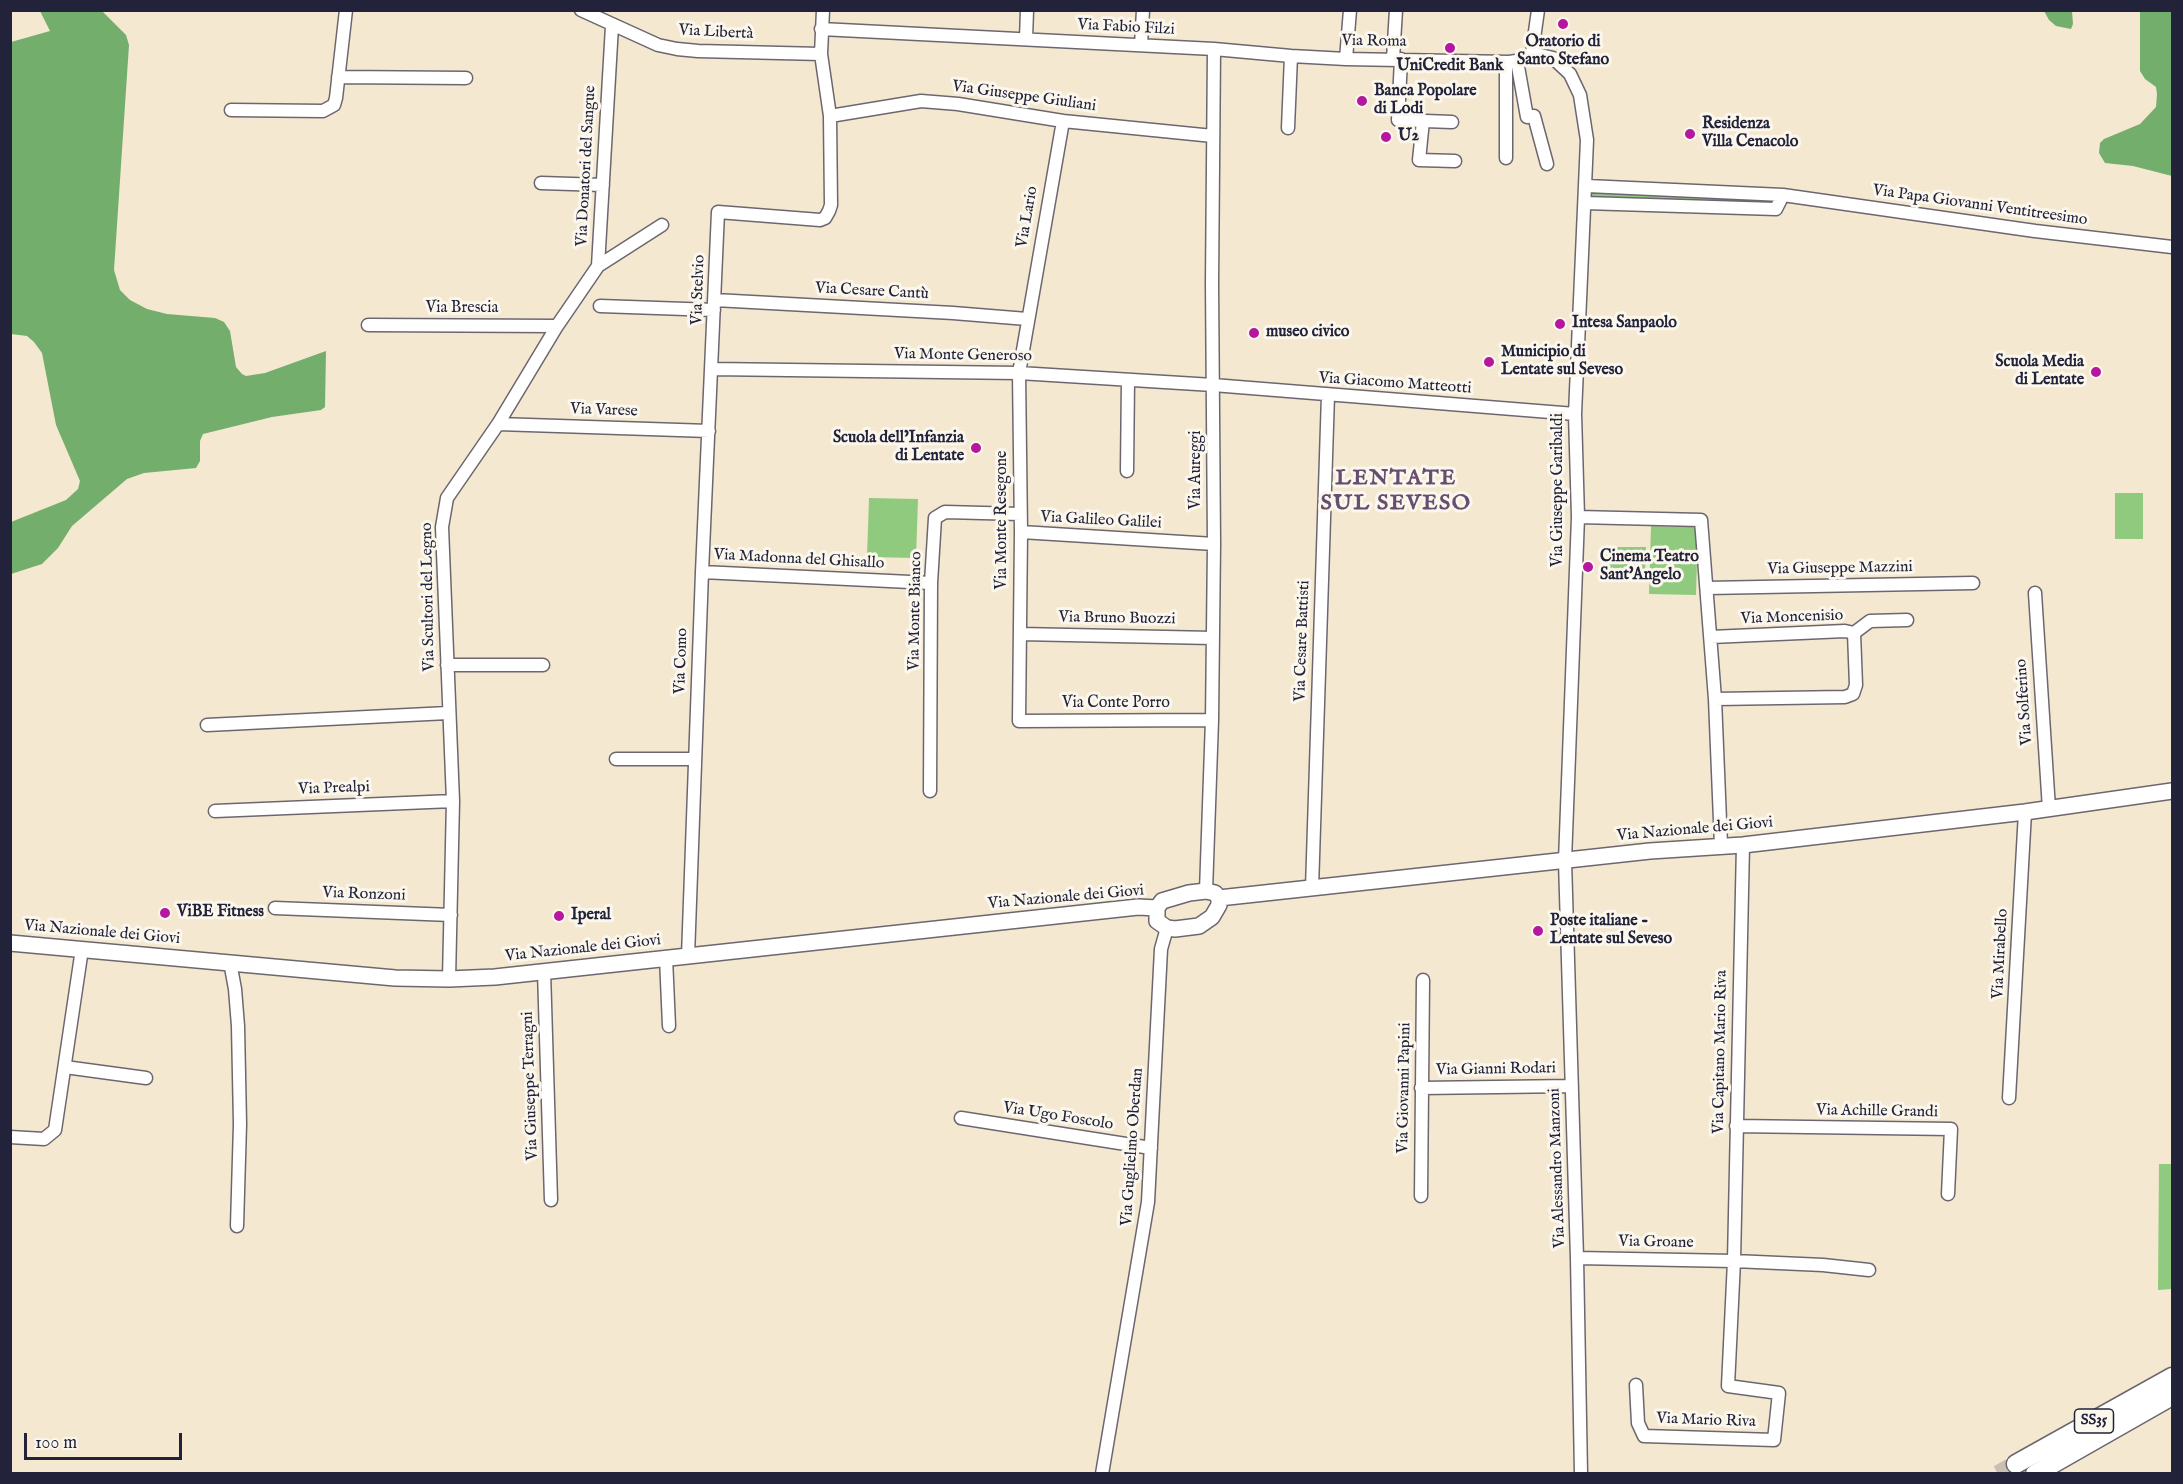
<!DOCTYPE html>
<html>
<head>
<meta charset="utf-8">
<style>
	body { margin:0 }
	#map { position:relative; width:2183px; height:1484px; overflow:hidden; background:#f4e8d0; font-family:"IM FELL English",serif }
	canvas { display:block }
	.frame { position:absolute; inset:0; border:12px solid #22223b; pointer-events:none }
	.scale { position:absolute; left:24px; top:1433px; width:158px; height:27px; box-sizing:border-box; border:3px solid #22223b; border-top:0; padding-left:8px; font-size:18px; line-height:21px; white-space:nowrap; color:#22223b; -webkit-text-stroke:4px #fbf7ec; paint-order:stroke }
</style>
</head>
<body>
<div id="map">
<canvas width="2183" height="1484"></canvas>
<div class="frame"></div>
<div class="scale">100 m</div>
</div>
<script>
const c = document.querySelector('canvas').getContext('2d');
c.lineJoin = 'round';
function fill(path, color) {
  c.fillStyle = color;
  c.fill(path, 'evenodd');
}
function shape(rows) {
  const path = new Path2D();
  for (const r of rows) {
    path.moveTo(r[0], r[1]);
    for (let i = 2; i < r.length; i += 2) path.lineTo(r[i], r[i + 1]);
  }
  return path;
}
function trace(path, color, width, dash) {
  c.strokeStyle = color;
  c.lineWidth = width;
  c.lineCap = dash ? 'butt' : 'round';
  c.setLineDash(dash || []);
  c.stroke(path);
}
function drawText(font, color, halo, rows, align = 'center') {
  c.font = font + ' "IM FELL English",serif';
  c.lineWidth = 6;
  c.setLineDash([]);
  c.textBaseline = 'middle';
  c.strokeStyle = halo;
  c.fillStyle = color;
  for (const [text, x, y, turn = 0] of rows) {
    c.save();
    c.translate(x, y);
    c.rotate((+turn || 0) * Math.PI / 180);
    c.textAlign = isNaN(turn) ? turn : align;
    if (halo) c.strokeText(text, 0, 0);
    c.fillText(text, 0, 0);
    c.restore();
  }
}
fill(shape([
	[1590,191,1774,199,1774,204,1590,197],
	[2115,493,2143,493,2143,539,2115,539],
	[869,498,918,499,916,558,867,557],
	[1651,526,1698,527,1696,595,1649,594],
	[1608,547,1646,547,1645,572,1608,571],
	[2159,1164,2172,1164,2172,1289,2158,1290]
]), '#90ca7e');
fill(shape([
	[40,11,102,11,126,35,129,45,114,270,120,290,130,300,147,309,167,314,215,318,224,322,230,331,236,367,242,374,246,376,265,373,326,351,325,407,321,410,272,417,203,434,200,441,200,461,196,468,144,473,127,479,72,526,58,548,42,564,11,574,11,522,66,500,78,489,80,481,56,425,42,353,34,342,27,336,11,334,11,42,50,31],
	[2044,11,2072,11,2073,24,2071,29,2056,26,2049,20],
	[2140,11,2172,11,2172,176,2133,166,2105,163,2099,153,2100,143,2104,139,2140,124,2156,107,2157,94,2156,87,2145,79,2140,71]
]), '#74ae6d');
trace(shape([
	[1998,1474,2016,1464]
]), '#cac0b2', 18, [18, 9]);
const minor = shape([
	[581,10,658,45,677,49,698,51,821,54],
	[821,29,1214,49,1291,56,1346,59,1509,62,1523,60,1532,53],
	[1026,39,1027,10],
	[1141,45,1143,10],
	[1532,53,1553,58,1570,74,1580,95,1587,140,1575,414,1578,517,1565,861,1577,1258,1581,1474],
	[1532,53,1538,10],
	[1346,59,1350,10],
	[1393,59,1396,10],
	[1401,59,1398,120,1452,122],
	[1517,61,1527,117,1534,116,1547,164],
	[338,77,466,78],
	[231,110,323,111,334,105,336,98,346,10],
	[830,116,921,101,958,104,1063,121,1213,136],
	[1063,121,1019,373,1021,532,1019,721,1212,720],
	[1423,121,1419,160,1455,161],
	[1288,128,1291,56],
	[1506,158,1506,62],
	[541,183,603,185],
	[1587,186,1783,195,2035,231,2172,247],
	[1585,203,1776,209,1783,195],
	[598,266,662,225],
	[715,300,953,313,1027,319],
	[600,306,714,310],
	[368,325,557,326],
	[712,369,1019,373,1213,385,1575,414],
	[498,424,709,431],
	[1127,471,1128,380],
	[1578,517,1701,520,1715,699,1721,845],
	[1021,532,1214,544],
	[702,572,931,583],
	[1707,588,1973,583],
	[2035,593,2049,809],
	[1854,633,1870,621,1907,620],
	[1020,634,1213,638],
	[1711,637,1845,631,1854,633],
	[447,665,543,665],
	[1715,699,1845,697,1853,694,1856,685,1854,633],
	[207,725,448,713],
	[616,759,695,759],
	[930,791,931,583,935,518,945,512,1020,514],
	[215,811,453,801],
	[1312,888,1328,395],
	[1206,891,1212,720,1214,544,1212,283,1214,49],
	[275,908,451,915],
	[688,956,702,572,718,212,820,220,825,218,829,211,831,205,830,116,821,54,823,10],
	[666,958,669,1026],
	[230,962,235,989,238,1026,240,1124,237,1226],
	[544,971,551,1200],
	[449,979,453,801,442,527,447,498,498,424,557,326,598,266,612,26],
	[65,1067,146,1078],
	[1421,1088,1572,1086],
	[2009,1098,2025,812],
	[961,1118,1151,1148],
	[1736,1126,1951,1129,1948,1194],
	[10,1137,44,1139,55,1130,82,949],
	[1421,1196,1423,980],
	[1577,1258,1734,1261,1823,1265,1869,1270],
	[1636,1385,1638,1423,1644,1436,1774,1440,1779,1393,1728,1386,1734,1261,1743,845],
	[1102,1474,1148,1202,1161,949,1167,928]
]);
const major = shape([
	[1206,891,1215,893,1219,898,1219,905,1212,917,1199,926,1175,929,1167,928,1157,921,1157,908,1162,901,1189,893,1206,891],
	[1219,898,1650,851,1743,845,2025,812,2172,791],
	[10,943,395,978,449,979,495,977,1138,907,1157,908]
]);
const highway = shape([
	[2016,1464,2172,1377],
	[2035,1474,2172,1396]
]);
trace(minor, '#6c676f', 15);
trace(major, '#6c676f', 18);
trace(highway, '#6c676f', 21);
trace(minor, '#fff', 12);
trace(major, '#fff', 15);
trace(highway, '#fff', 18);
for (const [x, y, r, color] of [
	[1563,24,6,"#b5179e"],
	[1450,48,6,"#b5179e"],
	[1362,101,6,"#b5179e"],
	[1690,134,6,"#b5179e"],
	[1386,137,6,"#b5179e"],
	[1560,324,6,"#b5179e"],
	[1254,333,6,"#b5179e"],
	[1489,362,6,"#b5179e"],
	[2096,372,6,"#b5179e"],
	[976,448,6,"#b5179e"],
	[1588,567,6,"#b5179e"],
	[165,913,6,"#b5179e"],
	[559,916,6,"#b5179e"],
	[1538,931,6,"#b5179e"]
]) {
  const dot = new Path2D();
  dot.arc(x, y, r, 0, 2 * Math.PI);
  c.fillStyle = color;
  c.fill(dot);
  trace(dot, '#fbf7ec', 2);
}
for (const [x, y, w] of [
	[2094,1421,39]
]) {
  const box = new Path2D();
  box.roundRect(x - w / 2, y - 12, w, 24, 4.5);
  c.fillStyle = '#fbf7ec';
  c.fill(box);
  trace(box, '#22223b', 1.5);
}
drawText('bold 15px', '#22223b', null, [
	["SS35",2094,1421]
]);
drawText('16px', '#22223b', '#fbf7ec', [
	["Via Fabio Filzi",1126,28,3],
	["Via Libertà",716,33,3],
	["Via Roma",1374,42,1],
	["Via Giuseppe Giuliani",1024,97,8],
	["Via Donatori del Sangue",587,166,-87],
	["Via Papa Giovanni Ventitreesimo",1980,206,8],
	["Via Lario",1028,217,-80],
	["Via Stelvio",699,290,-88],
	["Via Cesare Cantù",872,292,3],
	["Via Brescia",462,309],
	["Via Monte Generoso",963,356,1],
	["Via Giacomo Matteotti",1395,384,4],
	["Via Varese",604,411,2],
	["Via Aureggi",1197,470,-90],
	["Via Giuseppe Garibaldi",1559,490,-90],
	["Via Monte Resegone",1003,520,-90],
	["Via Galileo Galilei",1101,521,3],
	["Via Madonna del Ghisallo",799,560,3],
	["Via Giuseppe Mazzini",1840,569,-1],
	["Via Scultori del Legno",429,597,-91],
	["Via Monte Bianco",916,611,-89],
	["Via Moncenisio",1792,618,-2],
	["Via Bruno Buozzi",1117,619,1],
	["Via Cesare Battisti",1303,641,-88],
	["Via Como",682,661,-88],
	["Via Solferino",2025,702,-94],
	["Via Conte Porro",1116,704],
	["Via Prealpi",334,789,-2],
	["Via Nazionale dei Giovi",1695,830,-5],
	["Via Ronzoni",364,895,2],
	["Via Nazionale dei Giovi",1066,898,-5],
	["Via Nazionale dei Giovi",102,933,5],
	["Via Nazionale dei Giovi",583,949,-6],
	["Via Mirabello",2001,954,-87],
	["Via Capitano Mario Riva",1721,1052,-89],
	["Via Gianni Rodari",1496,1070,-1],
	["Via Giuseppe Terragni",531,1086,-92],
	["Via Giovanni Papini",1405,1088,-89],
	["Via Achille Grandi",1877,1112,1],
	["Via Ugo Foscolo",1058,1117,9],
	["Via Guglielmo Oberdan",1133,1147,-86],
	["Via Alessandro Manzoni",1558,1168,-92],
	["Via Groane",1656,1243,1],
	["Via Mario Riva",1706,1421,2]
]);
drawText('bold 16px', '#22223b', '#fbf7ec', [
	["Oratorio di",1563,43,"center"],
	["Santo Stefano",1563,61,"center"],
	["UniCredit Bank",1450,67,"center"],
	["Banca Popolare",1374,92],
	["di Lodi",1374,110],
	["Residenza",1702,125],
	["Villa Cenacolo",1702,143],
	["U2",1398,137],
	["Intesa Sanpaolo",1572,324],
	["museo civico",1266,333],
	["Municipio di",1501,353],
	["Lentate sul Seveso",1501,371],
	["Scuola Media",2084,363,"right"],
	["di Lentate",2084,381,"right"],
	["Scuola dell’Infanzia",964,439,"right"],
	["di Lentate",964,457,"right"],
	["Cinema Teatro",1600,558],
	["Sant'Angelo",1600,576],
	["ViBE Fitness",177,913],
	["Iperal",571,916],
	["Poste italiane -",1550,922],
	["Lentate sul Seveso",1550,940]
], 'left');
c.letterSpacing = '1.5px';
drawText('bold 22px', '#664e70', '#fbf7ec', [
	["LENTATE",1396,479],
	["SUL SEVESO",1396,504]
]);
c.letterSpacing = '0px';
</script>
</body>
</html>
